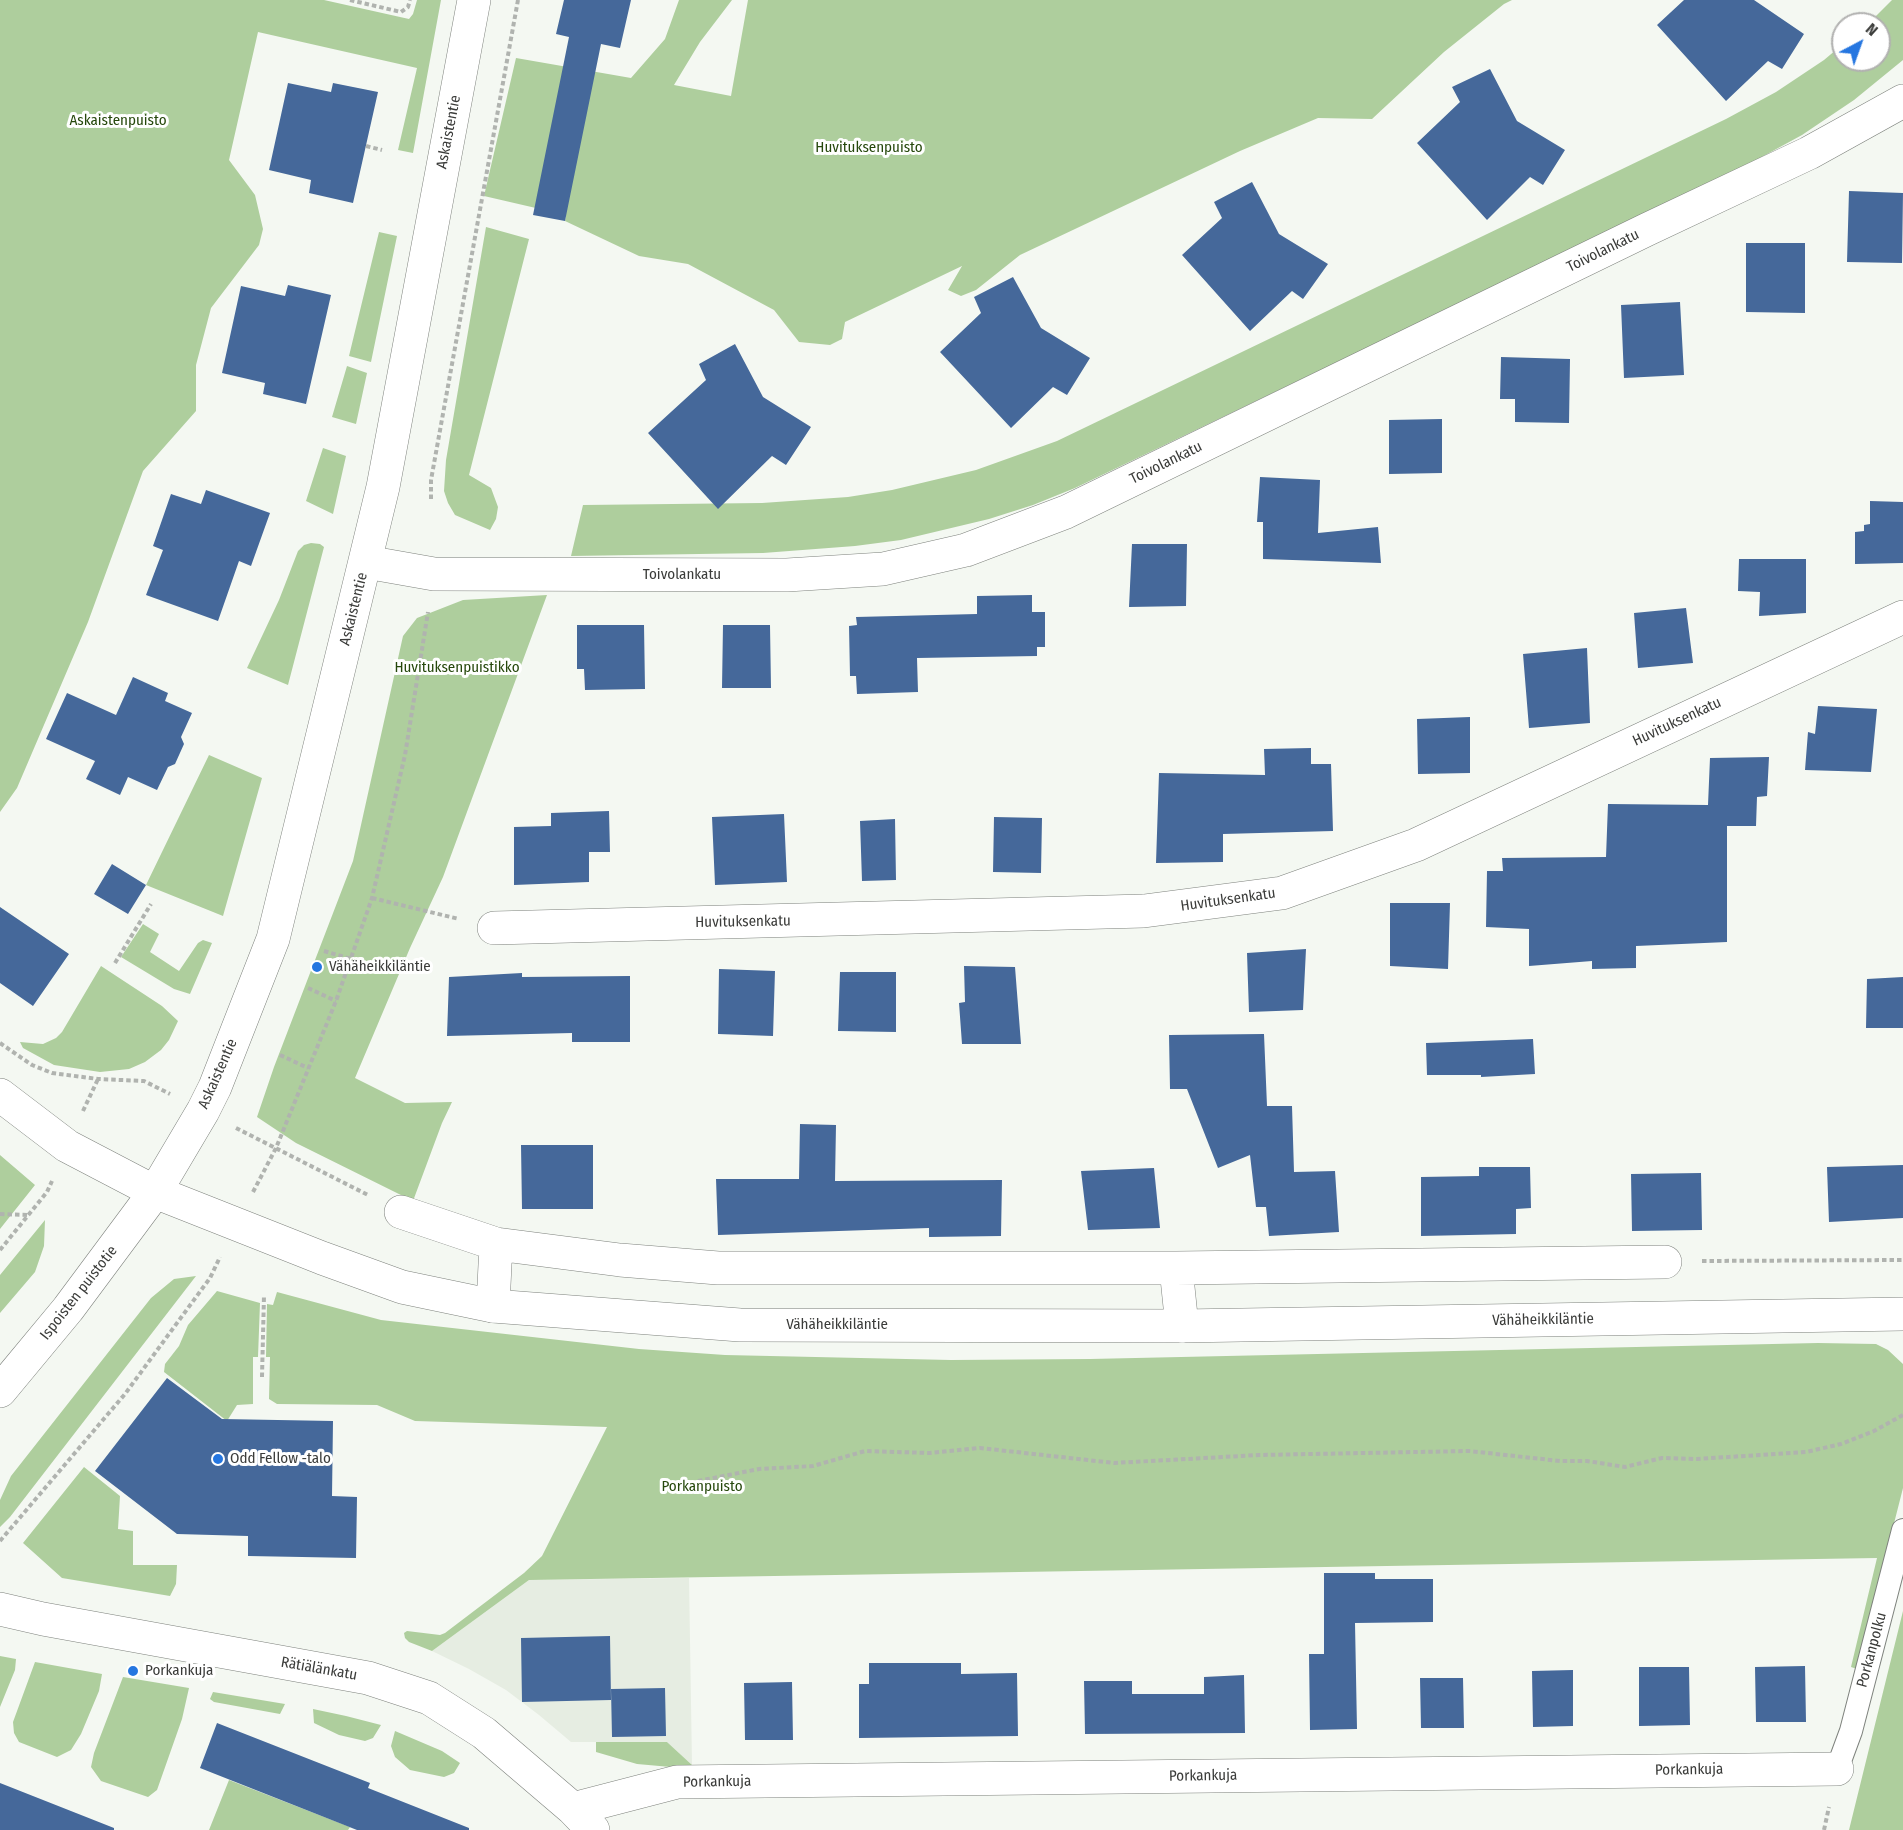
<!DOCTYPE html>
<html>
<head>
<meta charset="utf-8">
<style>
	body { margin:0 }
	#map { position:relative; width:1903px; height:1830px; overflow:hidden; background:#f4f8f2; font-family:"Fira Sans Condensed",sans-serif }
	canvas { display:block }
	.north { position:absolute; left:1831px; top:12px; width:60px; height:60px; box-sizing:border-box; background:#fff; border:2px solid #b1b1b0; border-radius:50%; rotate:41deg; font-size:16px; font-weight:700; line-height:24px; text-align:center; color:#3b3c3a }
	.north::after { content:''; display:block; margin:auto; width:21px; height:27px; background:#2576e0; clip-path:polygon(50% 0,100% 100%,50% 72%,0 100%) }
</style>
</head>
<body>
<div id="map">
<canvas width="1903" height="1830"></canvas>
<div class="north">N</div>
</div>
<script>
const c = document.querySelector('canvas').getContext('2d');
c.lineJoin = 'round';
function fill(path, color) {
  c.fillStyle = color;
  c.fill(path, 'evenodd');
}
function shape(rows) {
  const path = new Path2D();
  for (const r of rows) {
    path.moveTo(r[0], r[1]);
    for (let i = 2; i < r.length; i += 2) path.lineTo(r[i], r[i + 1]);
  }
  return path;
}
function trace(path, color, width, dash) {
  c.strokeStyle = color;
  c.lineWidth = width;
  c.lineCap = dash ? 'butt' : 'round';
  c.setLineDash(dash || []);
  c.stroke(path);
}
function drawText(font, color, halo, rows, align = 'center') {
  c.font = font + ' "Fira Sans Condensed",sans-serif';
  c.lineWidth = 6;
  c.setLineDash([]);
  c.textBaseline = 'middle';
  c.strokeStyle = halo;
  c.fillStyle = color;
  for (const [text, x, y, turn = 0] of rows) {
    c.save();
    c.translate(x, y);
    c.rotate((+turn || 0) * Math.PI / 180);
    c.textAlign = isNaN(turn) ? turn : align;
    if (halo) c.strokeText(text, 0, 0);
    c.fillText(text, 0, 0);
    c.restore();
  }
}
fill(shape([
	[689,1578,692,1765,667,1742,571,1742,539,1715,506,1690,469,1669,432,1651,529,1580]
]), '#e6ede2');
fill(shape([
	[0,0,324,0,409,19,413,14,417,0,441,0,413,153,398,150,417,68,258,32,229,160,255,195,263,229,259,245,211,308,196,365,196,411,143,471,88,622,17,788,0,812],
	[679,0,732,0,700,42,674,85,731,96,748,0,1512,0,1504,4,1444,52,1372,119,1318,118,1240,151,1020,255,976,290,961,296,948,290,962,266,845,322,842,339,830,345,799,342,774,310,688,264,639,256,565,221,566,215,484,196,516,58,631,78,665,39],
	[1892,0,1903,0,1903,60,1854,100,1802,135,1747,165,1075,488,1033,505,989,519,901,540,855,546,763,553,571,556,583,505,762,503,848,497,892,490,976,470,1057,441,1726,119,1776,92,1824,60,1843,44,1843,60,1879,60,1879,24,1868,24],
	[486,227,529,239,469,475,491,488,498,507,496,519,490,530,455,515,448,503,444,491,446,460],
	[379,232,397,236,371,362,349,356],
	[347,366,367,373,356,424,332,417],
	[323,448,346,456,333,514,306,501],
	[311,543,320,544,324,547,288,685,247,668,279,600,298,551,304,545],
	[547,595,443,877,410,948,355,1078,405,1103,452,1102,442,1123,413,1201,296,1143,257,1117,274,1067,353,861,403,636,417,618,463,600],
	[209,755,262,778,223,916,146,885],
	[143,924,159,934,150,952,179,971,198,943,203,940,212,943,190,994,174,989,121,957],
	[101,966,162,1006,178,1021,169,1040,161,1050,145,1062,129,1069,100,1072,54,1065,23,1048,20,1042,43,1044,56,1038,62,1032],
	[0,1155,35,1185,0,1229],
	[45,1220,44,1246,35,1272,0,1313,0,1275],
	[196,1276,10,1517,0,1527,0,1500,11,1476,151,1298,174,1279],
	[217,1291,260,1303,258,1357,253,1357,253,1404,237,1405,227,1421,164,1372,165,1364,179,1346,188,1325],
	[277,1292,381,1320,639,1349,725,1355,951,1360,1090,1359,1818,1343,1876,1344,1888,1350,1903,1364,1903,1488,1857,1669,1851,1667,1877,1558,529,1580,432,1651,409,1642,405,1638,404,1633,407,1631,440,1635,445,1633,524,1573,542,1556,607,1427,415,1421,377,1405,277,1404,269,1399,270,1357,266,1357,267,1304,273,1305],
	[84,1467,120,1496,118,1529,133,1531,133,1565,177,1565,176,1584,170,1596,62,1578,23,1543],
	[1903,1611,1903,1830,1849,1830],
	[0,1656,16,1659,15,1670,0,1707],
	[35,1662,102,1674,99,1691,81,1734,71,1750,57,1757,19,1742,14,1733,13,1722],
	[123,1677,189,1688,182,1719,157,1790,148,1797,101,1781,91,1767,94,1753],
	[213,1692,285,1704,280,1714,214,1702,210,1699],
	[313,1709,346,1716,381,1725,373,1738,365,1741,339,1735,314,1723],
	[395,1731,442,1751,460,1763,454,1773,444,1777,410,1770,395,1757,391,1746],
	[596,1742,667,1742,692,1765,682,1768,637,1764,596,1752],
	[229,1780,350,1827,348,1830,209,1830]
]), '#aece9d');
fill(shape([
	[564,0,631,0,620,48,601,44,565,221,533,215,569,37,556,34],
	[1684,0,1754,0,1804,34,1782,69,1768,61,1726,101,1657,25],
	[1490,69,1517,121,1565,150,1543,185,1530,177,1487,220,1417,143,1460,102,1452,87],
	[288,83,331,92,333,83,378,92,353,203,309,193,311,180,269,170],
	[1252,182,1279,234,1328,264,1303,299,1292,291,1250,331,1182,255,1222,218,1214,202],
	[1849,191,1903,193,1902,263,1847,262],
	[1746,243,1805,243,1805,313,1746,312],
	[1013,277,1041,328,1090,358,1067,395,1053,387,1011,428,940,352,981,313,974,297],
	[288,285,331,295,306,404,263,394,265,383,222,373,241,286,285,296],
	[1680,302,1684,375,1624,378,1621,305],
	[735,344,763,397,811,427,786,465,772,456,718,509,648,433,706,380,699,364],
	[1501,357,1570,359,1569,423,1515,422,1515,399,1500,399],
	[1442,419,1442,473,1389,474,1389,420],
	[1260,477,1320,480,1318,533,1378,527,1381,563,1263,559,1263,522,1257,522],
	[206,490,270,513,251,566,239,561,218,621,146,595,163,550,153,546,171,494,201,504],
	[1870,501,1903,502,1903,563,1855,564,1855,532,1864,531,1864,525,1870,524],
	[1132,544,1187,544,1186,606,1129,607],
	[1739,559,1806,559,1806,613,1759,616,1760,592,1738,591],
	[1032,595,1032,612,1045,612,1045,647,1037,647,1037,656,917,658,918,692,857,694,856,676,850,676,849,626,857,625,856,617,977,614,977,596],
	[1686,608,1693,663,1638,668,1634,613],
	[577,625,644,625,645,689,585,690,584,669,577,669],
	[723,625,770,625,771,688,722,688],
	[1587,648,1590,723,1529,728,1523,654],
	[133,677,168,693,165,701,192,713,181,737,184,744,175,764,168,767,157,790,128,777,120,795,86,779,95,761,46,739,67,693,116,715],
	[1818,706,1877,709,1871,772,1805,770,1808,732,1815,734],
	[1470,717,1470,773,1418,774,1417,719],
	[1311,748,1311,764,1331,764,1333,831,1223,834,1223,862,1156,863,1159,773,1265,775,1264,749],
	[1769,757,1767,796,1757,797,1756,826,1727,826,1727,942,1636,946,1636,968,1592,969,1592,961,1529,966,1529,929,1486,927,1487,871,1503,871,1502,858,1606,857,1608,804,1708,805,1710,758],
	[609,811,610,852,589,852,589,882,514,885,514,827,551,826,551,813],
	[784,814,787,882,715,885,712,817],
	[994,817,1042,818,1041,873,993,872],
	[895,819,896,880,862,881,860,821],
	[112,864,146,885,128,914,94,894],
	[1390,903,1450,903,1448,969,1390,966],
	[0,907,69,954,33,1006,0,983],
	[1306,949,1303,1010,1249,1012,1247,953],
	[964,966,1015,967,1021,1044,962,1044,959,1003,965,1002],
	[719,969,775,971,773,1036,718,1034],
	[840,972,896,972,896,1032,838,1031],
	[522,973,522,977,630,976,630,1042,572,1042,572,1033,447,1036,449,977],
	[1903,977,1903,1028,1866,1028,1867,979],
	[1264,1034,1267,1106,1292,1106,1294,1172,1335,1171,1339,1232,1269,1236,1266,1207,1256,1207,1250,1155,1218,1168,1187,1089,1170,1089,1169,1035],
	[1533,1039,1535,1074,1481,1077,1481,1075,1427,1075,1426,1043],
	[800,1124,836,1125,835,1181,1002,1180,1001,1236,929,1237,929,1228,718,1235,716,1179,799,1179],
	[521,1145,593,1145,593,1209,522,1209],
	[1903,1165,1903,1218,1829,1222,1827,1167],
	[1479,1167,1530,1167,1531,1208,1516,1209,1516,1234,1421,1236,1421,1177,1479,1176],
	[1154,1168,1160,1228,1088,1230,1081,1171],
	[1701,1173,1702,1230,1632,1231,1631,1174],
	[167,1378,222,1419,333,1421,332,1496,357,1497,356,1558,248,1556,248,1536,177,1534,95,1471],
	[1324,1573,1375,1573,1375,1579,1433,1579,1433,1622,1355,1623,1357,1729,1310,1730,1309,1654,1324,1654],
	[610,1636,611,1700,522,1702,521,1638],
	[869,1663,961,1663,961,1674,1017,1673,1018,1736,859,1738,859,1684,869,1684],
	[1805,1666,1806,1722,1756,1722,1755,1667],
	[1639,1667,1689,1667,1690,1725,1639,1726],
	[1573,1670,1573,1726,1533,1727,1532,1671],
	[1244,1675,1245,1733,1085,1734,1084,1681,1132,1681,1132,1694,1204,1694,1204,1677],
	[1420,1678,1463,1678,1464,1728,1421,1728],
	[792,1682,793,1740,745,1740,744,1683],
	[665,1688,666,1736,612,1737,611,1689],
	[217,1723,370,1783,368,1788,469,1828,469,1830,357,1830,200,1768],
	[0,1783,114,1828,114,1830,0,1830]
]), '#45689a');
const lane = shape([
	[1837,1769,1851,1731,1903,1530]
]);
const street = shape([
	[366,562,434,574,787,575,883,569,966,550,1066,512,1648,229,1809,153,1903,101],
	[494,928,1144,911,1282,893,1416,845,1903,617],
	[401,1212,496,1244,620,1260,718,1268,1176,1268,1665,1262],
	[1176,1268,1182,1326],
	[493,1306,496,1244],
	[0,1609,43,1619,368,1678,429,1698,484,1733,573,1809,593,1830],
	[573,1809,677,1782,1837,1769]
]);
const secondary = shape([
	[0,1095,67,1146,155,1192,322,1258,402,1287,493,1306,740,1325,1182,1326,1903,1314],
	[0,1391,68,1309,155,1192,203,1111,215,1087,273,939,383,487,474,0]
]);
trace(lane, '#7e827d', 24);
trace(street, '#7e827d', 34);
trace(secondary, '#7e827d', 34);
trace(shape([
	[350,0,401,12,408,7,410,0],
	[366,146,382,150],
	[431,499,431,480,518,0],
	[372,898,459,919],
	[324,951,351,959],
	[115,963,151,904],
	[308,988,336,1001],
	[0,1043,32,1065,52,1073,98,1079,144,1081,170,1094],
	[280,1055,308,1068],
	[83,1111,98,1079],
	[236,1128,368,1195],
	[253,1192,276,1148,336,1001,372,898,405,755,428,612],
	[0,1214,29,1215],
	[0,1250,47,1192,52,1181],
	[1702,1261,1903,1260],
	[262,1377,264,1295],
	[698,1481,759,1469,813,1466,865,1451,930,1453,980,1448,1114,1463,1259,1455,1469,1451,1560,1461,1587,1461,1625,1467,1662,1458,1697,1459,1806,1452,1841,1444,1874,1431,1903,1415],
	[0,1541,125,1394,210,1278,220,1257],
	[1824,1830,1829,1807]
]), '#b0b3af', 4, [4.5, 3]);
trace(lane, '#fff', 22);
trace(street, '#fff', 33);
trace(secondary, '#fff', 33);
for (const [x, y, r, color] of [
	[317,967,6,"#2576e0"],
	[218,1459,6,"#2576e0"],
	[133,1671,6,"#2576e0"]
]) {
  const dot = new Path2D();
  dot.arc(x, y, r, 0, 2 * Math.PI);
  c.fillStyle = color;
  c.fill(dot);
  trace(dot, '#fff', 2);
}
drawText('15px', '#26480c', '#fff', [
	["Askaistenpuisto",118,121],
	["Huvituksenpuisto",869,148],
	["Huvituksenpuistikko",457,668],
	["Porkanpuisto",702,1487]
]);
drawText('15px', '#3b3c3a', '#fff', [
	["Askaistentie",449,132,-79],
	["Toivolankatu",1603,251,-26],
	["Toivolankatu",1166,463,-26],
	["Toivolankatu",682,575],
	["Askaistentie",354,609,-76],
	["Huvituksenkatu",1677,722,-25],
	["Huvituksenkatu",1228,900,-8],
	["Huvituksenkatu",743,922,-1],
	["Askaistentie",218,1074,-66],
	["Ispoisten puistotie",79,1293,-52],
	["Vähäheikkiläntie",1543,1320,-1],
	["Vähäheikkiläntie",837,1325],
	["Porkanpolku",1872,1650,-75],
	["Rätiälänkatu",319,1669,10],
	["Porkankuja",1689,1770,-1],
	["Porkankuja",1203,1776,-1],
	["Porkankuja",717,1782,-1]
]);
drawText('15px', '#3b3c3a', '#fff', [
	["Vähäheikkiläntie",329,967],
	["Odd Fellow -talo",230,1459],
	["Porkankuja",145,1671]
], 'left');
</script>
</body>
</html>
